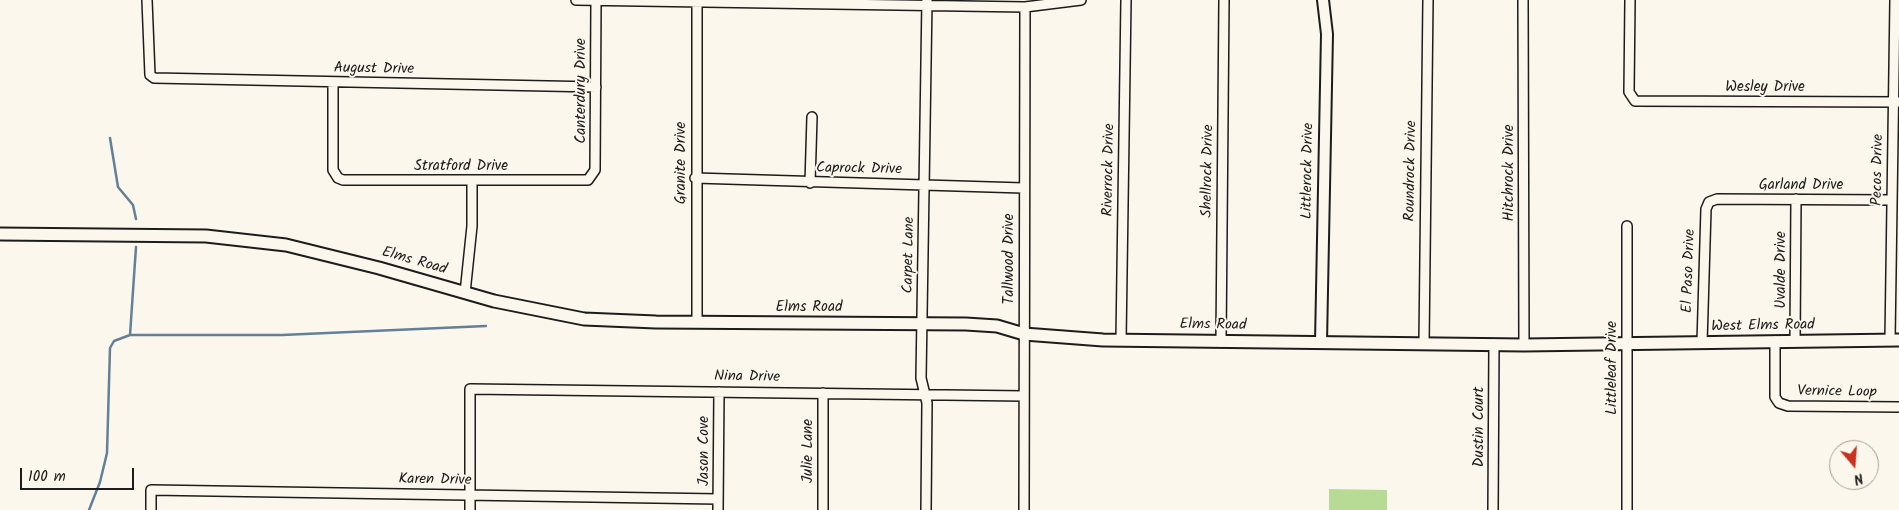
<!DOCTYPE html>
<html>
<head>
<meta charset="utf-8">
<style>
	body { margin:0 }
	#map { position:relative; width:1899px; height:510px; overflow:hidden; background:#fbf7ec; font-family:Kalam,sans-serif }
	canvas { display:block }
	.north { position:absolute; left:1829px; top:440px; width:50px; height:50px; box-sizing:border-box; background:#fbf7ec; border:1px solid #a29f99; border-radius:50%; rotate:162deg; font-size:14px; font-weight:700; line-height:20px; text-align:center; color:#1c1c1c }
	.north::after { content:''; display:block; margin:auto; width:18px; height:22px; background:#c8321e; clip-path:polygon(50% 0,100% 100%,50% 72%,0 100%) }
	.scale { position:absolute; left:20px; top:468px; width:114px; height:22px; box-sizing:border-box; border:2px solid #1c1c1c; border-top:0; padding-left:6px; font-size:15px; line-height:18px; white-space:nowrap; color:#1c1c1c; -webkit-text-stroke:4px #fbf7ec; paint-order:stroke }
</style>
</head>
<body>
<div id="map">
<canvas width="1899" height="510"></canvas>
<div class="north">N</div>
<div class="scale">100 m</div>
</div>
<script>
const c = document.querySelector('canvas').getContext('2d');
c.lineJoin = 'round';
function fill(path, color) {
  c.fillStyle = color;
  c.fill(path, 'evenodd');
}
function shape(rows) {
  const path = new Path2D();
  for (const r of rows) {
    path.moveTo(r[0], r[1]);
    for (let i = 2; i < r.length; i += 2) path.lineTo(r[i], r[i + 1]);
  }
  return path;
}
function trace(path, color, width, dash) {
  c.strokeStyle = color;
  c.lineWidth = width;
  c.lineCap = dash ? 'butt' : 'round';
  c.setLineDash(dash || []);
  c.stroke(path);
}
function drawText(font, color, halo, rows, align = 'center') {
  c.font = font + ' Kalam,sans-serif';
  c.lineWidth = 4;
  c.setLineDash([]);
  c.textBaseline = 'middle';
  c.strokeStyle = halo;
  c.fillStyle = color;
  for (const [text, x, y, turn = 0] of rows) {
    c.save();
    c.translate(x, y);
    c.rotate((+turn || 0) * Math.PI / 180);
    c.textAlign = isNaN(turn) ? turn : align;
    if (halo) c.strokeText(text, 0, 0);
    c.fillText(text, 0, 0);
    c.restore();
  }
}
fill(shape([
	[1329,489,1387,490,1387,510,1329,510]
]), '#b7da94');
trace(shape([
	[110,138,118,187,133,205,136,219],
	[130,335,136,247],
	[89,510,100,482,107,453,110,348,114,341,130,335,282,335,486,326]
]), '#647f9a', 2.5);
const minor = shape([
	[147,0,150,75,154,78,596,87],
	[576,0,1025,7,1081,0],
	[1523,0,1524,345],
	[1630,0,1629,92,1635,101,1899,102],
	[333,83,333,170,338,178,343,180,588,180,595,170,596,2],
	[695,178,1023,188],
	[810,183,812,117],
	[465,293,472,226,472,181],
	[697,322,697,4],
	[1121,340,1126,0],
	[1890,340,1895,0],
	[1775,341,1775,397,1779,403,1788,406,1899,407],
	[1795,341,1796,199],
	[1221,342,1224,0],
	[1424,343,1428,0],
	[1702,343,1706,209,1709,202,1717,199,1892,200],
	[151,510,151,490,718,499],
	[470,510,470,389,1024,396],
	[718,510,719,392],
	[823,510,823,393],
	[926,510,927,403,921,378,927,0],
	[1024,510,1025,7],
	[1493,510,1494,344],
	[1627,510,1627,226]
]);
const tertiary = shape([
	[1321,342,1327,34,1323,0]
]);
const secondary = shape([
	[0,234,206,236,286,245,379,268,494,301,584,319,656,322,966,324,997,326,1024,334,1103,340,1524,345,1899,340]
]);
trace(minor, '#1c1c1c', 12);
trace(tertiary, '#1c1c1c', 14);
trace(secondary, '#1c1c1c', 15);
trace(minor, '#fbf7ec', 9);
trace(tertiary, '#fbf7ec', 10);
trace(secondary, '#fbf7ec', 11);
drawText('15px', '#1c1c1c', '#fbf7ec', [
	["August Drive",374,70,1],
	["Wesley Drive",1765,88],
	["Canterdury Drive",582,91,-90],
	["Granite Drive",682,163,-90],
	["Stratford Drive",461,167],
	["Caprock Drive",859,170,1],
	["Riverrock Drive",1110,170,-89],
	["Pecos Drive",1879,170,-89],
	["Shellrock Drive",1209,171,-89],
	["Littlerock Drive",1309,171,-89],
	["Roundrock Drive",1412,171,-89],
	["Hitchrock Drive",1510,173,-90],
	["Garland Drive",1801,186],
	["Carpet Lane",910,255,-89],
	["Tallwood Drive",1010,259,-90],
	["Elms Road",414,262,16],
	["Uvalde Drive",1782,270,-90],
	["El Paso Drive",1690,271,-88],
	["Elms Road",809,308],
	["Elms Road",1213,326,1],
	["West Elms Road",1763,327,-1],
	["Littleleaf Drive",1613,368,-90],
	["Nina Drive",747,378,1],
	["Vernice Loop",1837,393,1],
	["Dustin Court",1480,427,-90],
	["Jason Cove",705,451,-90],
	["Julie Lane",809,451,-90],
	["Karen Drive",435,481,1]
]);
</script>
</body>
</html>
